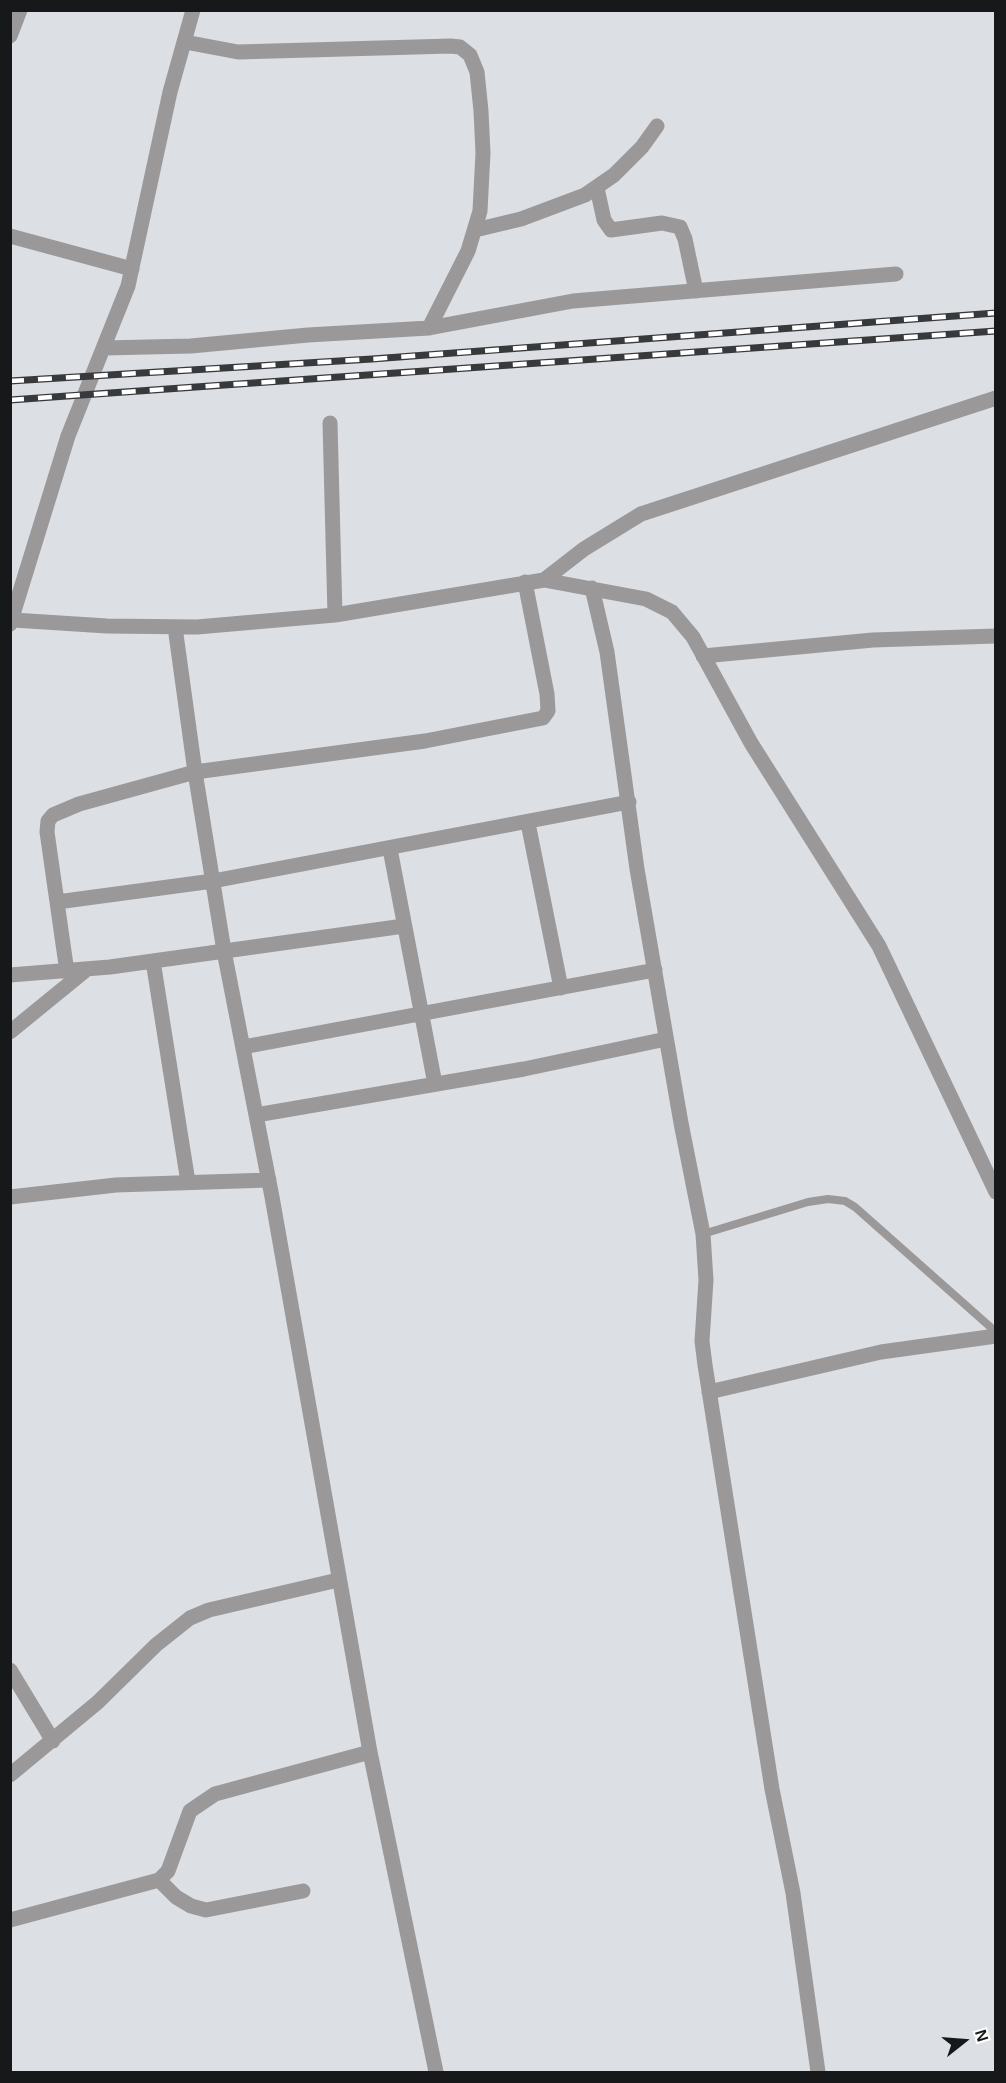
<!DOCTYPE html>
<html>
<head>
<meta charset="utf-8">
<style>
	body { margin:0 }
	#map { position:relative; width:1006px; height:2083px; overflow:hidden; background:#dcdfe4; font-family:Helvetica,sans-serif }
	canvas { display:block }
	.frame { position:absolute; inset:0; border:12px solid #17181a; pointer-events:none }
	.north { position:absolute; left:934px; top:2011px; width:60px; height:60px; -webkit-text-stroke:4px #fff; paint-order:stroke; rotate:73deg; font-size:16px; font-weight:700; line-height:24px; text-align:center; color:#17181a }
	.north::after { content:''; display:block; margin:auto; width:21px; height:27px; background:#17181a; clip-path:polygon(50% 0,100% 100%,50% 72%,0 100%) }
</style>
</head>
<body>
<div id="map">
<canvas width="1006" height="2083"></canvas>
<div class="frame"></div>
<div class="north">N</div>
</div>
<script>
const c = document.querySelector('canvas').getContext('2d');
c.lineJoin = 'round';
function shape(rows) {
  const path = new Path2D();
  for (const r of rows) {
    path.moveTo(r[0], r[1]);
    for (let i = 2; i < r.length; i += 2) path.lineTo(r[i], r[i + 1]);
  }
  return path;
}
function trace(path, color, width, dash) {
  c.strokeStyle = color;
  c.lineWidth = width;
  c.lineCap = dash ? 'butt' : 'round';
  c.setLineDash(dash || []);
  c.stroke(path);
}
trace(shape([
	[703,1234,808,1202,828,1199,845,1201,855,1207,996,1332]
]), '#9b9899', 8);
trace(shape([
	[10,36,20,10],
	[185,42,238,52,451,46,460,47,470,55,477,72,481,111,483,153,480,211,468,251,429,328],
	[597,188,604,220,611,230,662,223,680,227,685,239,696,291],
	[475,230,521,219,585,195,614,175,642,147,657,126],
	[10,236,132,269],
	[104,348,191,346,308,335,429,328,573,301,896,274],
	[330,423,335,615],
	[544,580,584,549,641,514,996,398],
	[592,588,607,652,637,869,681,1123,703,1234,706,1280,702,1341,705,1365,772,1789,793,1893,818,2072],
	[13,620,107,626,197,627,335,615,544,580,646,599,672,612,693,637,751,743,879,946,996,1192],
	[10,624,68,436,128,286,170,92,193,10],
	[175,627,195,772,224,951,272,1197,370,1752,436,2072],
	[703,656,873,640,996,636],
	[528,823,561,988],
	[390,849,435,1084],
	[57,902,213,881,629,802],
	[153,961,188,1182],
	[67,972,47,832,48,821,53,815,79,804,195,772,425,741,543,718,548,711,547,694,525,582],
	[10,975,110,967,404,926],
	[10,1032,86,970],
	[243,1047,655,970],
	[256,1115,524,1069,666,1039],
	[10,1197,116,1185,269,1180],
	[709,1392,881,1352,996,1336],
	[10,1670,53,1741],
	[10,1775,98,1702,156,1645,190,1618,209,1610,338,1580],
	[159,1880,176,1897,191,1906,206,1910,303,1891],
	[10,1920,159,1880,168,1871,190,1811,215,1794,370,1752]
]), '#9b9899', 15);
const rail = shape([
	[10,381,372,359,996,313],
	[10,400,996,331]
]);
trace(rail, '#38393c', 7);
trace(rail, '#fff', 4.5, [14]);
</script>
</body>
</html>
